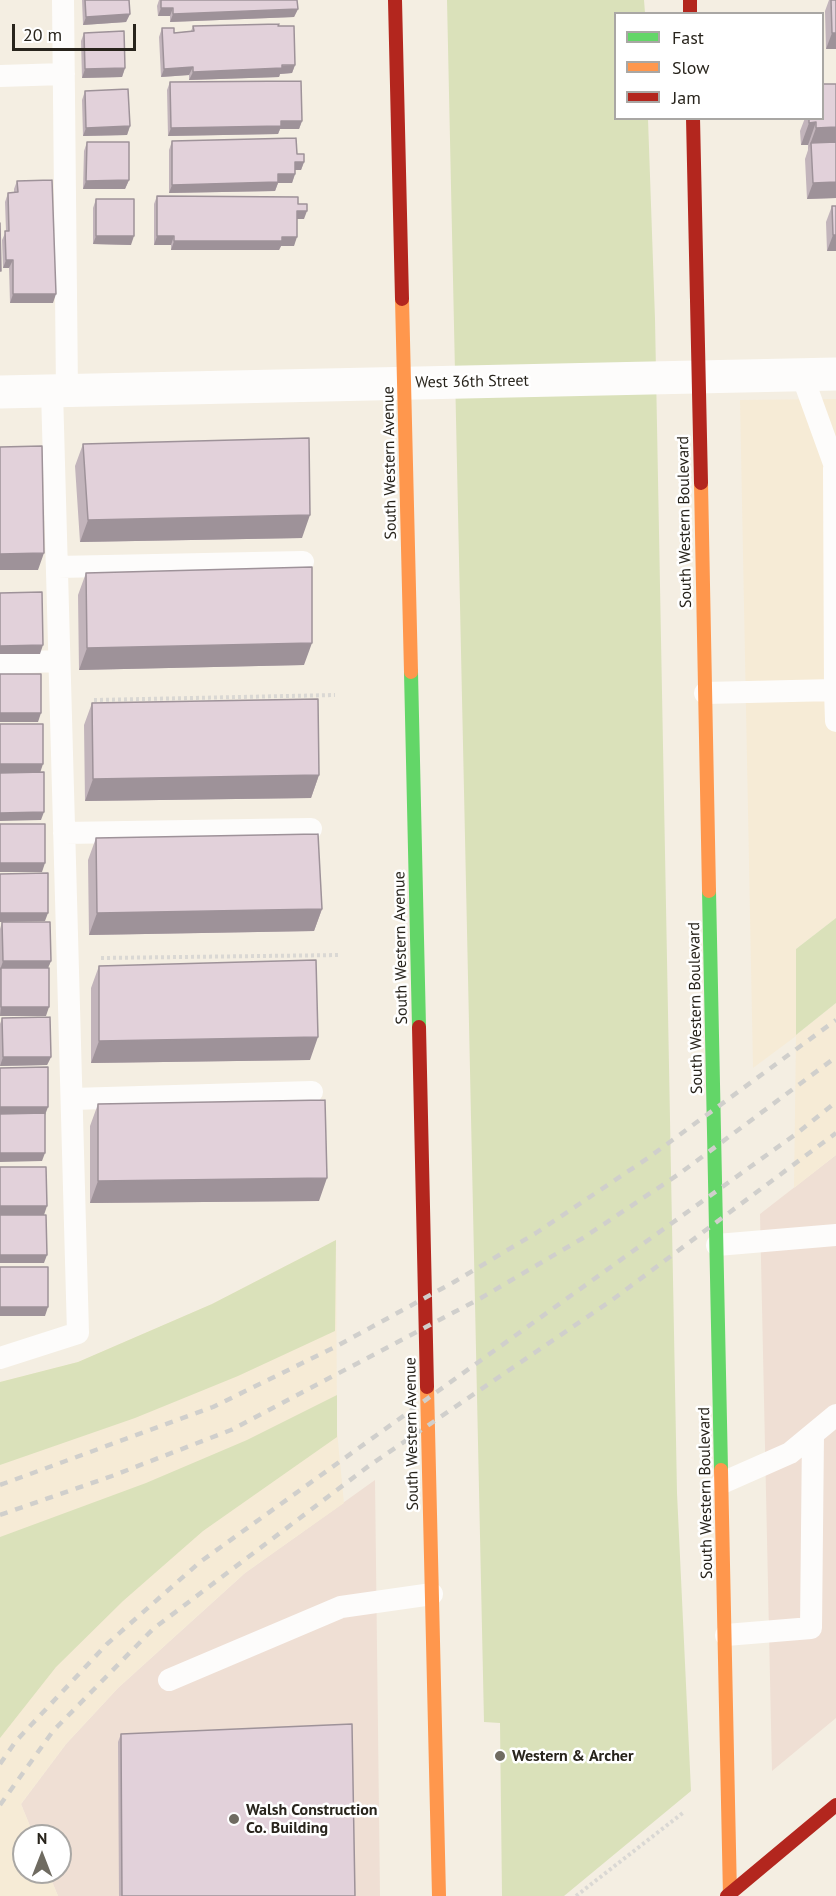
<!DOCTYPE html>
<html>
<head>
<meta charset="utf-8">
<style>
	body { margin:0 }
	#map { position:relative; width:836px; height:1896px; overflow:hidden; background:#f4eee2; font-family:"PT Sans",sans-serif }
	canvas { display:block }
	.legend { position:absolute; left:614px; top:12px; width:210px; height:108px; box-sizing:border-box; background:#fff; border:2px solid #a9a7a4; margin:0; padding:8px 10px; list-style:none; font-size:18px; color:#28241c }
	.legend li { display:flex; align-items:center; gap:12px; height:30px }
	.legend b { width:30px; border:2px solid #a9a7a4 }
	.north { position:absolute; left:12px; top:1824px; width:60px; height:60px; box-sizing:border-box; background:#fff; border:2px solid #a9a7a4; border-radius:50%; rotate:0deg; font-size:16px; font-weight:700; line-height:24px; text-align:center; color:#28241c }
	.north::after { content:''; display:block; margin:auto; width:21px; height:27px; background:#6f6b61; clip-path:polygon(50% 0,100% 100%,50% 72%,0 100%) }
	.scale { position:absolute; left:12px; top:24px; width:124px; height:27px; box-sizing:border-box; border:3px solid #28241c; border-top:0; padding-left:8px; font-size:18px; line-height:21px; white-space:nowrap; color:#28241c; -webkit-text-stroke:4px #fff; paint-order:stroke }
</style>
</head>
<body>
<div id="map">
<canvas width="836" height="1896"></canvas>
<ul class="legend">
<li><b style="height:8px;background:#63d668"></b>Fast</li>
<li><b style="height:8px;background:#ff974d"></b>Slow</li>
<li><b style="height:8px;background:#b3261e"></b>Jam</li>
</ul>
<div class="north">N</div>
<div class="scale">20 m</div>
</div>
<script>
const c = document.querySelector('canvas').getContext('2d');
c.lineJoin = 'round';
function fill(path, color) {
  c.fillStyle = color;
  c.fill(path, 'evenodd');
}
function shape(rows) {
  const path = new Path2D();
  for (const r of rows) {
    path.moveTo(r[0], r[1]);
    for (let i = 2; i < r.length; i += 2) path.lineTo(r[i], r[i + 1]);
  }
  return path;
}
function trace(path, color, width, dash) {
  c.strokeStyle = color;
  c.lineWidth = width;
  c.lineCap = dash ? 'butt' : 'round';
  c.setLineDash(dash || []);
  c.stroke(path);
}
function drawText(font, color, halo, rows, align = 'center') {
  c.font = font + ' "PT Sans",sans-serif';
  c.lineWidth = 5;
  c.setLineDash([]);
  c.textBaseline = 'middle';
  c.strokeStyle = halo;
  c.fillStyle = color;
  for (const [text, x, y, turn = 0] of rows) {
    c.save();
    c.translate(x, y);
    c.rotate((+turn || 0) * Math.PI / 180);
    c.textAlign = isNaN(turn) ? turn : align;
    if (halo) c.strokeText(text, 0, 0);
    c.fillText(text, 0, 0);
    c.restore();
  }
}
fill(shape([
	[836,1155,836,1718,772,1771,760,1214],
	[375,1480,380,1896,58,1896,48,1872,60,1872,60,1836,34,1836,21,1804,66,1744,118,1688,245,1573]
]), '#efdfd4');
fill(shape([
	[836,399,836,918,796,949,796,1035,836,1003,836,1155,794,1188,796,1036,753,1068,740,400],
	[336,1240,337,1431,344,1503,245,1573,118,1688,66,1744,21,1804,34,1836,24,1836,24,1872,48,1872,58,1896,0,1896,0,1382,78,1362,212,1304]
]), '#f6ebd6');
fill(shape([
	[447,0,644,0,645,13,616,14,616,118,648,119,655,319,677,1493,691,1791,564,1896,502,1896,500,1723,484,1722],
	[836,918,836,1003,796,1035,796,949],
	[336,1240,335,1331,238,1376,135,1418,0,1465,0,1382,78,1362,212,1304],
	[337,1395,337,1437,203,1531,123,1601,56,1667,0,1738,0,1537,146,1483,247,1440]
]), '#dae1ba');
trace(shape([
	[94,700,335,695],
	[101,958,341,955],
	[576,1896,684,1812]
]), '#dad8d4', 4, [3, 3]);
trace(shape([
	[63,0,67,391],
	[0,76,64,74],
	[802,375,836,469],
	[57,567,303,562],
	[0,663,59,661],
	[835,690,836,721],
	[705,693,835,690,834,469],
	[64,833,311,829],
	[72,1099,312,1092],
	[717,1245,836,1235],
	[0,1358,78,1333,52,391],
	[722,1483,790,1453,836,1415],
	[726,1635,811,1628,813,1434],
	[169,1680,341,1607,432,1594]
]), '#fdfcfb', 22);
trace(shape([
	[0,392,836,374]
]), '#fdfcfb', 33);
trace(shape([
	[411,672,419,1027],
	[709,891,721,1470]
]), '#63d668', 14);
trace(shape([
	[402,299,411,672],
	[701,483,709,891],
	[427,1387,439,1896],
	[721,1470,730,1896]
]), '#ff974d', 14);
trace(shape([
	[395,0,402,299],
	[690,0,690,14],
	[693,118,701,483],
	[419,1027,427,1387],
	[727,1896,836,1805]
]), '#b3261e', 14);
trace(shape([
	[0,1485,213,1407,335,1347,454,1282,536,1233,648,1158,836,1020],
	[0,1515,112,1476,231,1430,481,1298,583,1238,679,1174,836,1057],
	[0,1764,16,1741,107,1644,200,1562,796,1134,836,1102],
	[0,1805,53,1731,153,1629,370,1465,612,1300,836,1133]
]), '#d0cfcc', 4.5, [8, 8]);
fill(shape([
	[82,0,129,0,130,14,126,22,83,25],
	[159,0,297,0,298,9,294,17,170,22,170,16,158,16,157,6],
	[829,0,836,0,836,49,826,49,825,11],
	[193,26,278,26,295,65,292,73,280,74,279,77,189,80,189,75,161,77,159,37,162,28,174,33,191,31],
	[84,33,125,68,122,77,82,78,81,41],
	[170,82,302,121,299,129,280,129,278,134,168,136,167,90],
	[836,84,836,198,807,199,805,159,808,150,808,145,801,145,800,131,805,118,822,118],
	[85,91,130,126,127,135,83,136,82,100],
	[172,141,297,154,304,162,301,170,295,170,295,174,292,183,278,183,275,191,169,193,169,150],
	[87,142,129,180,125,189,83,189,84,151],
	[17,181,53,303,10,303,9,268,3,268,2,240,6,231,5,202,8,193,14,193,14,189],
	[157,196,298,204,304,219,297,219,294,246,281,246,279,250,171,250,171,245,154,245,154,204],
	[96,199,131,245,93,244,93,208],
	[832,206,836,251,827,251,826,222],
	[83,444,302,538,80,542,75,466],
	[86,573,304,665,79,670,78,595],
	[92,703,319,775,311,798,85,801,84,725],
	[96,838,322,909,314,931,89,935,88,860],
	[2,922,51,961,48,968,46,1016,0,1016,0,929],
	[99,966,310,1060,91,1063,91,988],
	[2,1018,51,1057,47,1065,0,1066,0,1024],
	[98,1104,319,1201,90,1203,90,1126],
	[121,1734,355,1896,119,1896,118,1742]
]), '#c2b4bb');
fill(shape([
	[161,8,173,8,170,16,158,16],
	[298,9,294,17,170,22,173,14],
	[130,14,126,22,83,25,86,17],
	[832,33,836,33,836,49,826,49],
	[295,65,292,73,280,74,279,77,189,80,193,72],
	[193,67,189,75,161,77,164,69],
	[125,68,122,77,82,78,85,69],
	[281,121,302,121,299,129,280,129,278,134,168,136,171,128],
	[816,122,808,145,801,145,809,123],
	[130,126,127,135,83,136,86,128],
	[836,127,836,146,811,143,808,150,816,128],
	[295,162,304,162,301,170,292,170],
	[278,174,295,174,292,183,278,183,275,191,169,193,172,185],
	[129,180,125,189,83,189,86,181],
	[836,182,836,198,807,199,813,183],
	[297,211,307,211,304,219,293,219],
	[833,235,836,235,836,251,827,251],
	[96,236,134,236,131,245,93,244],
	[157,236,174,236,171,245,154,245],
	[282,237,297,237,294,246,281,246,279,250,171,250,174,241],
	[6,260,13,260,9,268,3,268],
	[13,294,56,294,53,303,10,303],
	[310,515,302,538,80,542,88,520],
	[44,553,38,570,0,570,0,554],
	[312,643,304,665,79,670,87,648],
	[43,645,40,654,0,654,0,646],
	[0,713,41,713,38,722,0,722],
	[0,764,43,764,40,773,0,773],
	[319,775,311,798,85,801,93,779],
	[44,812,41,820,0,821,0,813],
	[0,863,45,863,42,872,0,872],
	[322,909,314,931,89,935,97,913],
	[0,913,48,913,45,921,0,922],
	[3,961,51,961,47,970,0,970],
	[1,1007,49,1007,46,1016,0,1016],
	[318,1037,310,1060,91,1063,99,1041],
	[3,1057,51,1057,47,1065,0,1066],
	[0,1107,48,1107,45,1115,0,1116],
	[0,1153,45,1153,42,1161,0,1162],
	[327,1178,319,1201,90,1203,98,1181],
	[0,1206,47,1206,44,1215,0,1215],
	[0,1255,47,1255,44,1263,0,1263],
	[0,1307,48,1307,45,1316,0,1316]
]), '#9e9299');
const building = shape([
	[85,0,129,0,130,14,86,17,85,0],
	[161,0,297,0,298,9,173,14,173,8,161,8,161,0],
	[831,0,836,0,836,33,832,33,831,0],
	[279,24,278,26,294,26,295,65,282,65,282,68,193,72,193,67,164,69,162,28,174,28,174,33,194,31,193,26,279,24],
	[124,31,125,68,85,69,84,33,124,31],
	[301,81,302,121,281,121,281,126,171,128,170,82,301,81],
	[822,84,836,84,836,127,816,128,816,122,809,123,809,118,822,118,822,84],
	[128,89,130,126,86,128,85,91,128,89],
	[296,138,297,154,304,154,304,162,295,162,295,174,278,174,278,182,172,185,172,141,296,138],
	[87,142,129,142,129,180,86,181,87,142],
	[836,142,836,182,813,183,811,143,836,142],
	[52,180,56,294,13,294,13,260,6,260,5,231,9,231,8,193,18,192,17,181,52,180],
	[157,196,298,197,298,204,307,204,307,211,297,211,297,237,282,237,282,241,174,241,174,236,157,236,157,196],
	[96,199,134,199,134,236,96,236,96,199],
	[832,206,836,206,836,235,833,235,832,206],
	[0,223,1,271,0,271,0,223],
	[309,438,310,515,88,520,83,444,309,438],
	[42,446,44,553,0,554,0,447,42,446],
	[312,567,312,643,87,648,86,573,312,567],
	[42,592,43,645,0,646,0,593,42,592],
	[0,674,41,674,41,713,0,713,0,674],
	[318,699,319,775,93,779,92,703,318,699],
	[0,724,43,724,43,764,0,764,0,724],
	[44,772,44,812,0,813,0,773,44,772],
	[0,824,45,824,45,863,0,863,0,824],
	[318,834,322,909,97,913,96,838,318,834],
	[48,873,48,913,0,913,0,874,48,873],
	[2,922,50,922,51,961,3,961,2,922],
	[316,960,318,1037,99,1041,99,966,316,960],
	[1,968,49,968,49,1007,1,1007,1,968],
	[50,1017,51,1057,3,1057,2,1018,50,1017],
	[48,1067,48,1107,0,1107,0,1068,48,1067],
	[325,1100,327,1178,98,1181,98,1104,325,1100],
	[45,1113,45,1153,0,1153,0,1114,45,1113],
	[0,1167,46,1167,47,1206,0,1206,0,1167],
	[0,1215,46,1215,47,1255,0,1255,0,1215],
	[0,1267,48,1267,48,1307,0,1307,0,1267],
	[352,1724,355,1896,122,1896,121,1734,352,1724]
]);
fill(building, '#e2d1da');
trace(building, '#9e9299', 1.5);
for (const [x, y, r, color] of [
	[500,1756,6,"#6f6b61"],
	[234,1819,6,"#6f6b61"]
]) {
  const dot = new Path2D();
  dot.arc(x, y, r, 0, 2 * Math.PI);
  c.fillStyle = color;
  c.fill(dot);
  trace(dot, '#fff', 2);
}
drawText('16px', '#28241c', '#fff', [
	["West 36th Street",472,382,-1],
	["South Western Avenue",390,463,-91],
	["South Western Boulevard",685,522,-91],
	["South Western Avenue",401,948,-91],
	["South Western Boulevard",696,1008,-91],
	["South Western Avenue",412,1434,-91],
	["South Western Boulevard",706,1493,-91]
]);
drawText('bold 16px', '#28241c', '#fff', [
	["Western & Archer",512,1756],
	["Walsh Construction",246,1810],
	["Co. Building",246,1828]
], 'left');
</script>
</body>
</html>
